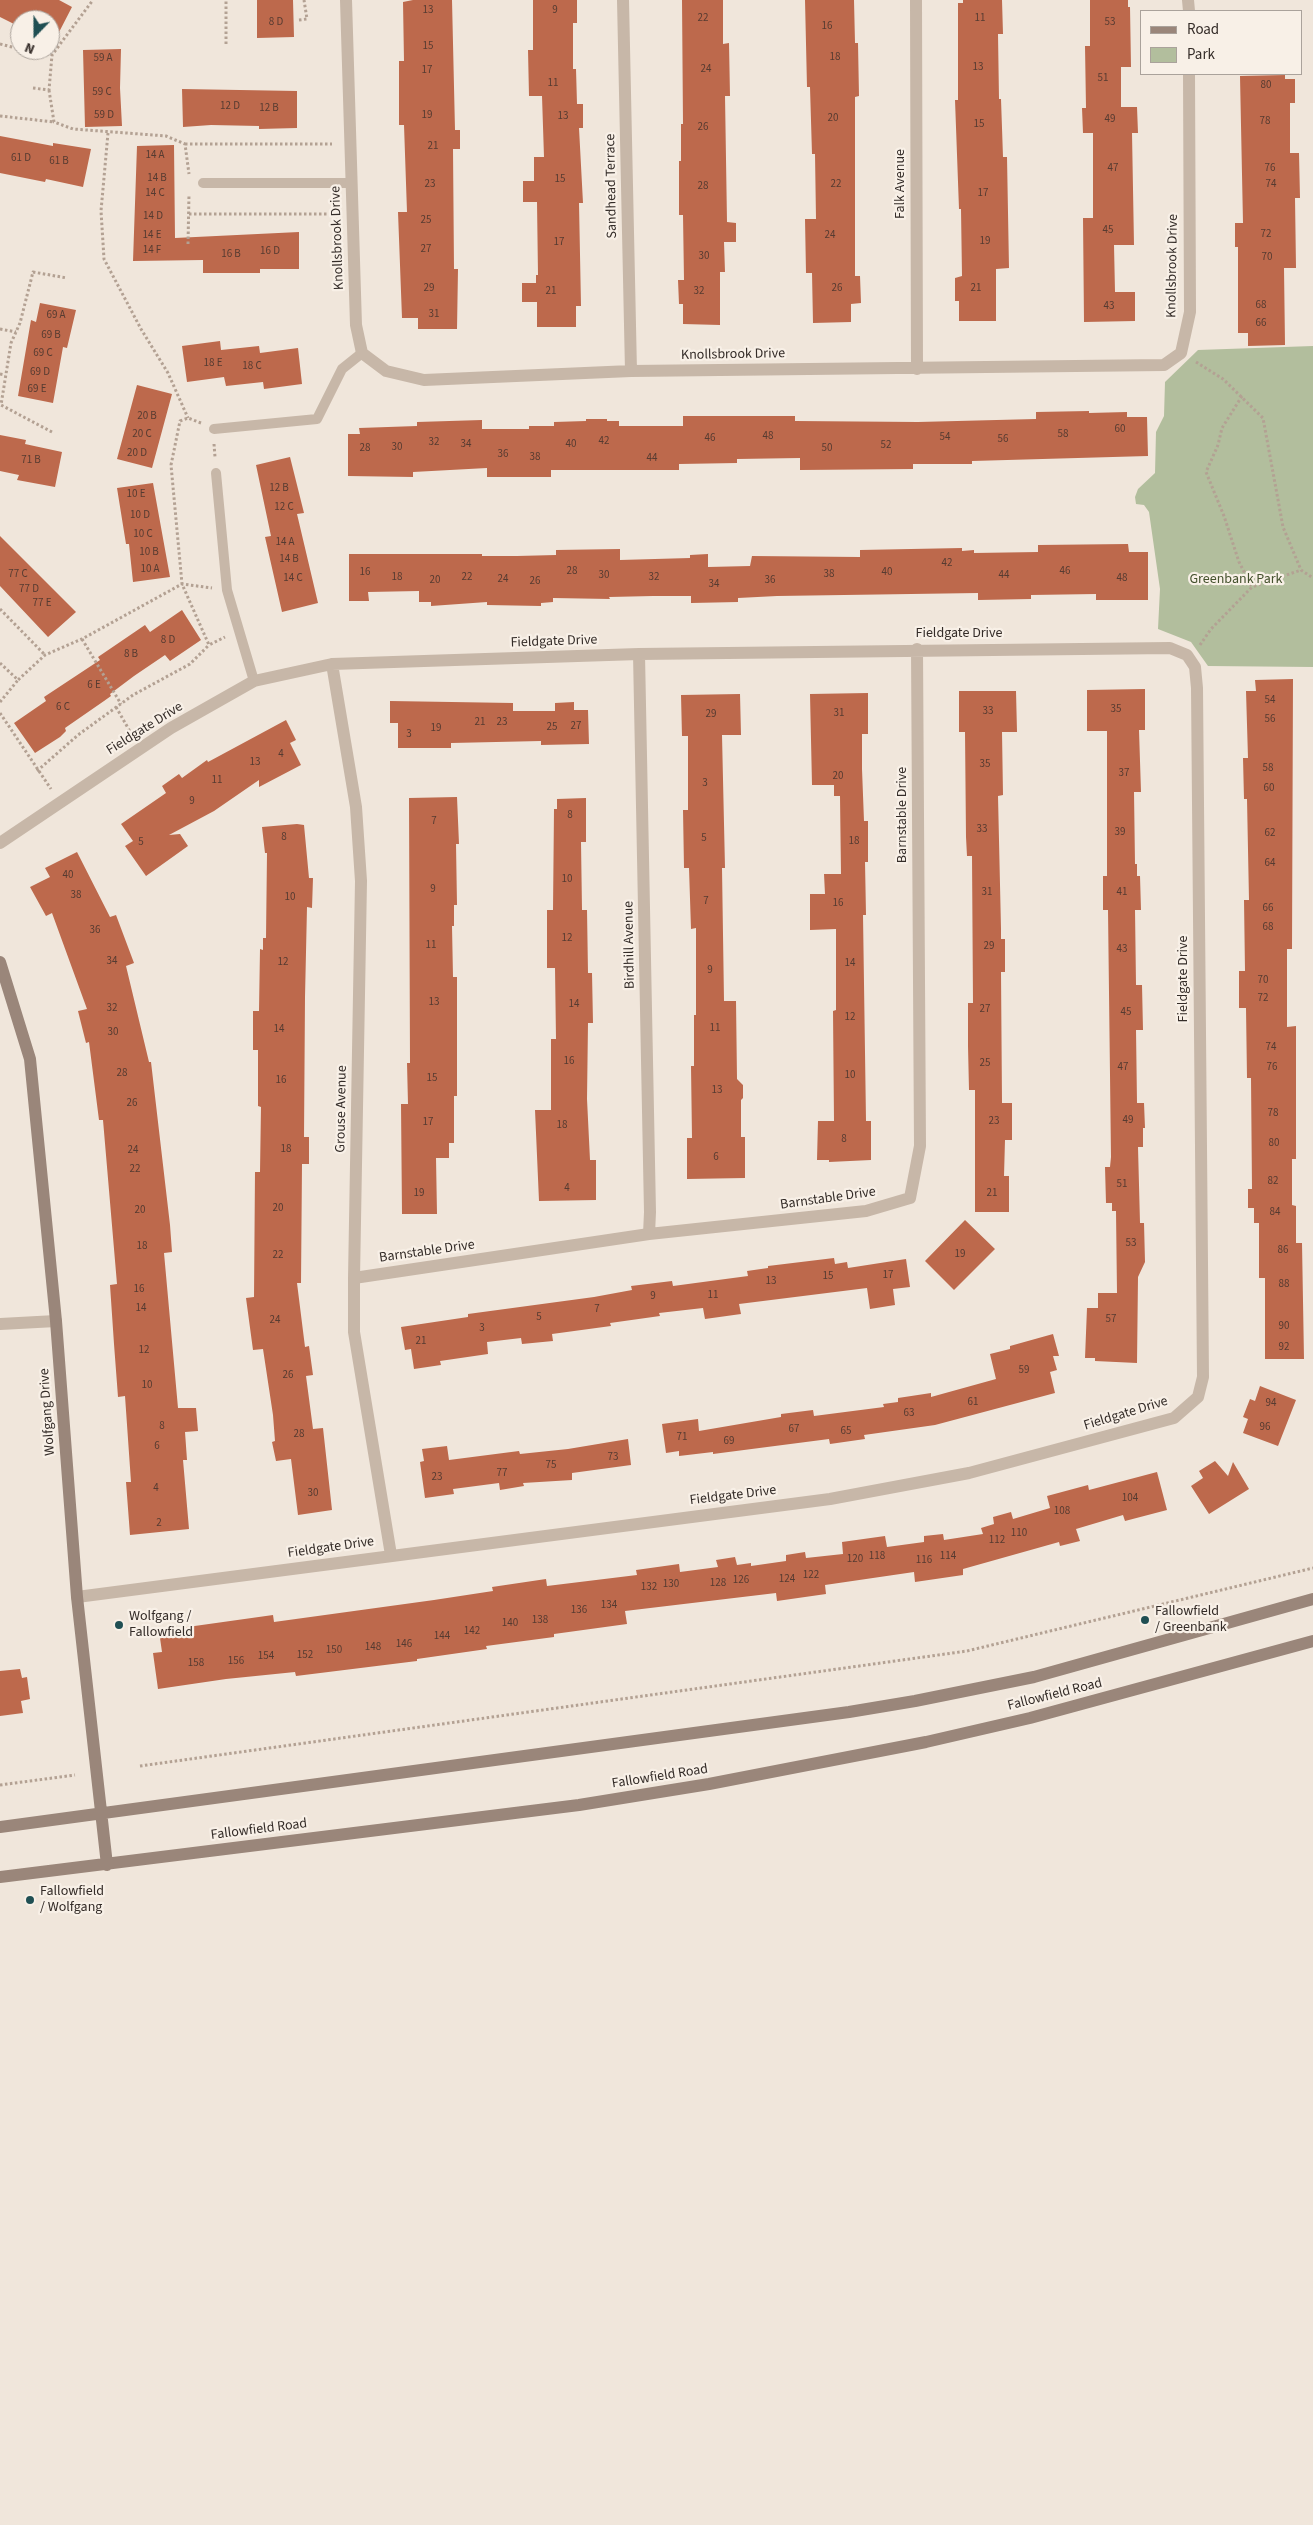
<!DOCTYPE html>
<html>
<head>
<meta charset="utf-8">
<style>
	body { margin:0 }
	#map { position:relative; width:1313px; height:2525px; overflow:hidden; background:#f0e6db; font-family:"Source Sans 3",sans-serif }
	canvas { display:block }
	.legend { position:absolute; left:1140px; top:10px; width:162px; height:65px; box-sizing:border-box; background:#f8f0e7; border:1px solid #aaa29b; margin:0; padding:6px 9px; list-style:none; font-size:15px; color:#342c28 }
	.legend li { display:flex; align-items:center; gap:10px; height:25px }
	.legend b { width:25px; border:1px solid #aaa29b }
	.north { position:absolute; left:10px; top:10px; width:50px; height:50px; box-sizing:border-box; background:#f8f0e7; border:1px solid #aaa29b; border-radius:50%; rotate:202deg; font-size:14px; font-weight:700; line-height:20px; text-align:center; color:#342c28 }
	.north::after { content:''; display:block; margin:auto; width:18px; height:22px; background:#204f53; clip-path:polygon(50% 0,100% 100%,50% 72%,0 100%) }
</style>
</head>
<body>
<div id="map">
<canvas width="1313" height="2525"></canvas>
<ul class="legend">
<li><b style="height:6px;background:#9a867a"></b>Road</li>
<li><b style="height:14px;background:#b2be9d"></b>Park</li>
</ul>
<div class="north">N</div>
</div>
<script>
const c = document.querySelector('canvas').getContext('2d');
c.lineJoin = 'round';
function fill(path, color) {
  c.fillStyle = color;
  c.fill(path, 'evenodd');
}
function shape(rows) {
  const path = new Path2D();
  for (const r of rows) {
    path.moveTo(r[0], r[1]);
    for (let i = 2; i < r.length; i += 2) path.lineTo(r[i], r[i + 1]);
  }
  return path;
}
function trace(path, color, width, dash) {
  c.strokeStyle = color;
  c.lineWidth = width;
  c.lineCap = dash ? 'butt' : 'round';
  c.setLineDash(dash || []);
  c.stroke(path);
}
function drawText(font, color, halo, rows, align = 'center') {
  c.font = font + ' "Source Sans 3",sans-serif';
  c.lineWidth = 4.5;
  c.setLineDash([]);
  c.textBaseline = 'middle';
  c.strokeStyle = halo;
  c.fillStyle = color;
  for (const [text, x, y, turn = 0] of rows) {
    c.save();
    c.translate(x, y);
    c.rotate((+turn || 0) * Math.PI / 180);
    c.textAlign = isNaN(turn) ? turn : align;
    if (halo) c.strokeText(text, 0, 0);
    c.fillText(text, 0, 0);
    c.restore();
  }
}
fill(shape([
	[1313,346,1313,667,1208,666,1191,642,1158,629,1160,589,1149,512,1144,505,1136,504,1135,497,1138,489,1155,473,1156,432,1164,416,1165,382,1198,350]
]), '#b2be9d');
fill(shape([
	[0,0,59,0,72,7,56,38,50,35,50,20,20,20,20,27,0,17],
	[257,0,293,0,294,37,257,38],
	[413,0,452,0,455,130,460,130,460,149,453,149,454,269,458,269,457,329,418,329,418,318,402,318,398,212,407,212,404,125,399,125,399,61,404,61,403,2],
	[533,0,577,0,577,23,573,23,573,69,576,69,577,104,583,104,583,128,579,128,583,203,579,203,581,306,576,306,576,327,537,327,537,302,522,302,522,283,536,283,536,275,538,275,537,202,523,202,523,181,534,181,534,157,544,157,542,96,529,96,528,50,533,50],
	[682,0,723,0,723,44,729,43,730,96,725,96,727,222,736,223,736,242,724,242,725,272,720,272,720,325,683,324,683,304,679,304,678,280,684,280,683,215,679,215,679,161,681,161,681,124,683,124],
	[805,0,854,0,855,43,858,43,859,96,855,97,855,276,860,276,861,303,851,304,851,322,813,323,812,273,806,273,805,219,816,219,815,154,812,154,810,87,807,87],
	[963,0,1002,0,1003,34,998,34,999,99,1001,99,1003,157,1007,157,1009,268,996,269,996,321,959,321,959,301,955,301,955,278,962,276,961,209,959,209,955,100,958,100,958,3,963,3],
	[1090,0,1128,0,1128,7,1130,7,1131,67,1121,67,1121,107,1137,107,1138,133,1132,133,1134,245,1114,245,1115,292,1135,292,1135,321,1084,322,1083,218,1093,218,1093,133,1083,133,1082,108,1086,108,1085,46,1090,46],
	[121,49,120,88,122,126,85,127,83,50],
	[1285,75,1285,79,1295,79,1295,103,1290,103,1290,153,1299,153,1300,198,1295,198,1296,268,1284,268,1285,345,1248,346,1248,333,1238,333,1238,247,1235,247,1235,223,1243,223,1240,76],
	[182,89,297,91,297,128,259,129,259,126,211,125,183,127],
	[0,136,53,146,53,143,91,149,83,187,46,179,45,182,0,173],
	[174,145,175,238,299,232,299,269,260,269,260,273,203,273,203,260,133,261,137,146],
	[40,303,76,310,67,348,63,347,53,403,18,396,31,320,36,322],
	[220,341,221,350,259,346,260,353,298,348,302,384,264,389,263,382,226,386,224,377,187,382,182,346],
	[137,385,172,394,152,468,117,459],
	[1089,411,1089,413,1127,412,1127,417,1147,417,1148,456,972,461,972,464,913,464,913,469,800,470,800,458,737,459,737,463,679,464,679,470,551,470,551,477,487,477,487,468,413,472,413,477,348,476,348,434,360,434,359,428,417,426,417,422,482,420,482,429,529,429,529,426,554,426,554,422,586,421,586,419,607,419,607,421,619,421,619,426,683,426,683,416,795,416,795,421,918,422,1036,419,1036,412],
	[0,435,26,440,25,444,62,452,55,487,17,480,19,475,0,471],
	[290,457,304,513,297,514,318,603,282,612,265,537,271,536,256,465],
	[153,483,170,577,133,582,129,544,126,544,117,488],
	[0,536,76,612,48,637,0,586],
	[1128,544,1129,552,1148,552,1148,600,1096,600,1096,594,1031,595,1031,599,978,600,978,593,777,596,738,598,738,602,691,603,691,596,653,596,609,597,610,599,553,598,553,602,541,603,541,606,487,605,487,602,431,606,431,602,419,602,419,591,368,592,369,601,349,601,349,554,482,554,482,556,517,556,556,555,556,550,620,549,620,560,690,558,690,555,708,554,708,567,750,566,752,556,860,557,860,550,962,548,962,551,974,550,974,553,1038,552,1038,545],
	[182,610,201,640,170,661,165,655,134,676,110,694,111,696,104,701,65,728,66,731,60,737,35,753,14,723,46,701,44,697,100,660,98,657,145,625,150,632],
	[1293,679,1292,949,1287,949,1287,1027,1296,1026,1296,1159,1292,1159,1292,1205,1296,1206,1296,1243,1302,1243,1304,1359,1265,1359,1265,1278,1259,1278,1259,1223,1254,1223,1254,1208,1248,1208,1248,1189,1252,1189,1251,1078,1247,1078,1246,1008,1239,1008,1239,971,1245,971,1244,900,1249,900,1247,799,1244,799,1243,758,1248,758,1246,691,1256,691,1255,680],
	[1145,689,1145,730,1139,730,1141,792,1134,792,1135,864,1137,864,1137,876,1140,876,1141,910,1135,910,1136,985,1142,985,1143,1030,1136,1030,1137,1103,1144,1103,1145,1128,1143,1128,1143,1147,1138,1147,1140,1223,1144,1223,1145,1262,1138,1277,1137,1363,1095,1361,1095,1358,1085,1358,1087,1308,1098,1308,1098,1293,1117,1293,1116,1211,1112,1211,1112,1203,1106,1203,1105,1167,1110,1167,1111,1157,1108,910,1103,910,1103,876,1107,876,1107,731,1087,731,1087,690],
	[959,691,1016,691,1017,732,1002,732,1003,795,998,796,1001,929,1001,939,1005,939,1005,972,1001,972,1002,1103,1012,1103,1012,1140,1005,1140,1004,1176,1009,1176,1009,1212,975,1212,975,1090,969,1090,968,1046,968,1003,973,1003,972,856,967,856,966,837,965,732,959,732],
	[868,693,868,734,862,734,862,769,864,821,868,821,868,862,865,862,866,915,863,915,866,1121,871,1121,871,1160,829,1162,829,1160,817,1160,818,1121,834,1121,833,1011,836,1010,836,929,810,930,810,894,825,894,824,874,841,874,840,796,834,796,834,785,812,785,810,694],
	[740,694,741,735,722,735,725,868,722,868,724,1001,736,1001,737,1079,743,1085,743,1098,741,1100,741,1137,745,1137,745,1178,687,1179,687,1138,692,1138,691,1066,694,1066,694,1015,696,1015,696,928,691,929,689,868,684,868,683,810,688,810,688,736,682,736,681,695],
	[390,701,513,703,513,711,555,711,555,703,574,702,574,710,588,710,589,744,541,745,541,741,451,743,451,748,398,748,398,723,390,723],
	[286,720,296,740,290,743,301,765,259,787,259,780,214,811,169,835,180,834,188,846,146,876,125,846,133,841,121,824,166,793,162,786,179,774,182,778,207,760,208,762],
	[457,797,459,844,456,844,457,905,454,905,454,926,452,926,453,977,457,977,457,1096,454,1096,454,1143,449,1143,449,1158,436,1158,437,1214,402,1214,401,1104,408,1104,407,1063,410,1063,409,798],
	[586,798,586,842,581,842,582,910,587,910,588,973,592,973,593,1023,588,1023,587,1099,590,1160,596,1160,596,1200,539,1201,535,1110,551,1110,551,1039,556,1039,555,968,547,968,547,910,553,910,554,809,557,809,557,799],
	[297,824,304,825,309,878,313,878,312,908,307,907,305,997,304,1137,309,1137,309,1164,302,1164,301,1283,297,1283,305,1347,309,1346,313,1375,306,1376,313,1429,323,1428,332,1510,298,1515,291,1459,276,1461,272,1442,275,1441,273,1415,263,1349,253,1350,246,1298,254,1297,255,1172,260,1172,261,1107,258,1106,258,1050,253,1050,253,1011,259,1011,260,949,263,950,263,938,266,938,267,853,265,853,262,827],
	[77,852,110,917,116,915,134,963,126,966,149,1062,151,1062,170,1225,172,1252,164,1253,178,1408,196,1408,198,1431,185,1432,187,1460,183,1460,189,1529,130,1535,126,1482,131,1482,125,1396,118,1397,114,1344,110,1285,117,1284,103,1120,99,1120,89,1042,86,1043,78,1011,87,1009,52,913,46,916,30,887,50,877,45,868],
	[965,1220,995,1249,954,1290,925,1261],
	[834,1258,835,1264,847,1262,848,1268,906,1259,910,1287,893,1289,895,1305,870,1309,867,1288,739,1304,741,1314,705,1319,703,1308,659,1313,660,1316,610,1323,611,1326,552,1334,553,1341,522,1344,521,1338,487,1342,488,1354,440,1361,441,1365,414,1369,411,1349,405,1350,401,1327,468,1317,468,1314,594,1297,632,1290,631,1286,672,1281,673,1286,748,1276,747,1271,768,1268,768,1266],
	[1053,1334,1059,1356,1053,1356,1057,1370,1050,1372,1055,1393,935,1425,864,1435,865,1439,830,1444,829,1439,713,1454,713,1452,679,1456,679,1451,666,1453,662,1424,698,1419,699,1431,781,1417,781,1414,813,1410,814,1416,884,1407,883,1404,898,1402,898,1398,931,1393,931,1397,996,1379,990,1354,1010,1349,1010,1346],
	[1260,1386,1296,1400,1278,1446,1243,1433,1248,1419,1243,1417,1250,1399,1255,1401],
	[628,1439,631,1465,572,1473,572,1480,523,1483,524,1486,500,1490,499,1483,453,1489,454,1494,425,1498,420,1462,424,1461,422,1449,447,1446,449,1460,519,1451,520,1454,568,1449],
	[1215,1461,1228,1476,1233,1462,1249,1489,1209,1514,1191,1486,1203,1478,1199,1471],
	[1157,1472,1167,1510,1125,1521,1123,1515,1076,1529,1080,1541,1060,1546,1059,1542,963,1569,963,1575,915,1582,914,1572,825,1585,826,1594,777,1601,776,1593,625,1611,627,1624,554,1634,554,1637,486,1646,487,1649,417,1659,417,1661,296,1676,295,1672,226,1679,158,1689,153,1653,162,1652,159,1631,273,1615,274,1622,434,1600,493,1591,492,1587,546,1579,547,1586,637,1575,636,1570,679,1564,680,1572,718,1567,716,1560,735,1557,737,1565,751,1563,751,1566,786,1561,786,1555,805,1552,806,1558,843,1554,842,1542,885,1536,887,1547,924,1542,924,1536,943,1534,944,1540,983,1534,981,1528,994,1524,993,1517,1011,1512,1013,1519,1050,1508,1047,1496,1088,1485,1089,1490],
	[20,1669,22,1678,27,1677,30,1699,21,1701,23,1713,0,1716,0,1671]
]), '#bd694c');
trace(shape([
	[299,20,307,19,304,0],
	[0,44,20,49],
	[226,44,226,0],
	[27,50,52,55],
	[33,88,49,90,52,55,93,0],
	[49,90,54,122,73,129,166,136,185,144,189,174],
	[0,116,54,122],
	[108,133,101,211,104,259,141,329,168,373,188,418],
	[185,144,332,144],
	[189,214,336,214],
	[188,244,189,194],
	[0,329,16,332],
	[1196,362,1223,379,1263,418,1283,527,1301,570,1313,578],
	[0,374,5,375],
	[1242,396,1222,428,1218,445,1206,472,1224,516,1239,562,1252,587],
	[201,423,188,418,180,421,171,465,182,584,209,645,225,637],
	[52,432,1,405,11,343,20,323,33,272,67,278],
	[214,444,215,457],
	[0,609,45,655],
	[82,639,121,704],
	[1200,645,1211,629,1252,587,1301,570],
	[0,663,18,680,45,655,82,639,182,584,212,588],
	[0,702,18,680],
	[116,707,132,735],
	[0,713,51,789],
	[37,771,78,735,133,695,190,664,209,645],
	[140,1766,967,1651,1313,1568],
	[0,1785,75,1775]
]), '#b3a193', 3, [2.5, 2.5]);
trace(shape([
	[203,183,352,183],
	[214,429,317,419,342,369,362,353],
	[216,473,227,590,254,681]
]), '#c7b7a8', 10);
trace(shape([
	[346,0,356,325,362,353,386,371,424,380,631,371,1164,365,1181,353,1190,312,1189,74],
	[623,0,631,371],
	[916,0,917,369],
	[1188,0,1189,11],
	[639,654,650,1212,649,1234],
	[332,664,356,807,361,881,354,1278,354,1332,391,1555],
	[0,843,171,728,254,681,332,664,639,654,1170,648,1187,655,1195,667,1197,688,1203,1377,1198,1397,1174,1418,969,1473,830,1499,77,1597],
	[354,1278,649,1234,866,1211,910,1198,920,1146,917,649],
	[0,1324,56,1321]
]), '#c7b7a8', 12);
trace(shape([
	[0,962,30,1059,56,1321,77,1597,107,1865],
	[0,1827,849,1712,915,1701,1034,1677,1313,1599],
	[0,1877,579,1805,709,1784,926,1742,1030,1718,1313,1641]
]), '#9a867a', 12);
for (const [x, y, r, color] of [
	[1145,1620,5,"#204f53"],
	[119,1625,5,"#204f53"],
	[30,1900,5,"#204f53"]
]) {
  const dot = new Path2D();
  dot.arc(x, y, r, 0, 2 * Math.PI);
  c.fillStyle = color;
  c.fill(dot);
  trace(dot, '#f8f0e7', 2);
}
drawText('11px', '#563b31', null, [
	["13",428,11],
	["9",555,11],
	["22",703,19],
	["11",980,19],
	["8 D",276,23],
	["53",1110,23],
	["16",827,27],
	["15",428,47],
	["18",835,58],
	["59 A",103,59],
	["13",978,68],
	["24",706,70],
	["17",427,71],
	["51",1103,79],
	["11",553,84],
	["80",1266,86],
	["59 C",102,93],
	["12 D",230,107],
	["12 B",269,109],
	["59 D",104,116],
	["19",427,116],
	["13",563,117],
	["20",833,119],
	["49",1110,120],
	["78",1265,122],
	["15",979,125],
	["26",703,128],
	["21",433,147],
	["14 A",155,156],
	["61 D",21,159],
	["61 B",59,162],
	["47",1113,169],
	["76",1270,169],
	["14 B",157,179],
	["15",560,180],
	["23",430,185],
	["22",836,185],
	["74",1271,185],
	["28",703,187],
	["14 C",155,194],
	["17",983,194],
	["14 D",153,217],
	["25",426,221],
	["45",1108,231],
	["72",1266,235],
	["14 E",152,236],
	["24",830,236],
	["19",985,242],
	["17",559,243],
	["27",426,250],
	["14 F",152,251],
	["16 D",270,252],
	["16 B",231,255],
	["30",704,257],
	["70",1267,258],
	["29",429,289],
	["26",837,289],
	["21",976,289],
	["21",551,292],
	["32",699,292],
	["68",1261,306],
	["43",1109,307],
	["31",434,315],
	["69 A",56,316],
	["66",1261,324],
	["69 B",51,336],
	["69 C",43,354],
	["18 E",213,364],
	["18 C",252,367],
	["69 D",40,373],
	["69 E",37,390],
	["20 B",147,417],
	["60",1120,430],
	["20 C",142,435],
	["58",1063,435],
	["48",768,437],
	["54",945,438],
	["46",710,439],
	["56",1003,440],
	["42",604,442],
	["32",434,443],
	["34",466,445],
	["40",571,445],
	["52",886,446],
	["30",397,448],
	["28",365,449],
	["50",827,449],
	["20 D",137,454],
	["36",503,455],
	["38",535,458],
	["44",652,459],
	["71 B",31,461],
	["12 B",279,489],
	["10 E",136,495],
	["12 C",284,508],
	["10 D",140,516],
	["10 C",143,535],
	["14 A",285,543],
	["10 B",149,553],
	["14 B",289,560],
	["42",947,564],
	["10 A",150,570],
	["28",572,572],
	["46",1065,572],
	["16",365,573],
	["40",887,573],
	["77 C",18,575],
	["38",829,575],
	["30",604,576],
	["44",1004,576],
	["18",397,578],
	["22",467,578],
	["32",654,578],
	["14 C",293,579],
	["48",1122,579],
	["24",503,580],
	["20",435,581],
	["36",770,581],
	["26",535,582],
	["34",714,585],
	["77 D",29,590],
	["77 E",42,604],
	["8 D",168,641],
	["8 B",131,655],
	["6 E",94,686],
	["54",1270,701],
	["6 C",63,708],
	["35",1116,710],
	["33",988,712],
	["31",839,714],
	["29",711,715],
	["56",1270,720],
	["21",480,723],
	["23",502,723],
	["27",576,727],
	["25",552,728],
	["19",436,729],
	["3",409,735],
	["4",281,755],
	["13",255,763],
	["35",985,765],
	["58",1268,769],
	["37",1124,774],
	["20",838,777],
	["11",217,781],
	["3",705,784],
	["60",1269,789],
	["9",192,802],
	["8",570,816],
	["7",434,822],
	["33",982,830],
	["39",1120,833],
	["62",1270,834],
	["8",284,838],
	["5",704,839],
	["18",854,842],
	["5",141,843],
	["64",1270,864],
	["40",68,876],
	["10",567,880],
	["9",433,890],
	["31",987,893],
	["41",1122,893],
	["38",76,896],
	["10",290,898],
	["7",706,902],
	["16",838,904],
	["66",1268,909],
	["68",1268,928],
	["36",95,931],
	["12",567,939],
	["11",431,946],
	["29",989,947],
	["43",1122,950],
	["34",112,962],
	["12",283,963],
	["14",850,964],
	["9",710,971],
	["70",1263,981],
	["72",1263,999],
	["13",434,1003],
	["14",574,1005],
	["32",112,1009],
	["27",985,1010],
	["45",1126,1013],
	["12",850,1018],
	["11",715,1029],
	["14",279,1030],
	["30",113,1033],
	["74",1271,1048],
	["16",569,1062],
	["25",985,1064],
	["47",1123,1068],
	["76",1272,1068],
	["28",122,1074],
	["10",850,1076],
	["15",432,1079],
	["16",281,1081],
	["13",717,1091],
	["26",132,1104],
	["78",1273,1114],
	["49",1128,1121],
	["23",994,1122],
	["17",428,1123],
	["18",562,1126],
	["8",844,1140],
	["80",1274,1144],
	["18",286,1150],
	["24",133,1151],
	["6",716,1158],
	["22",135,1170],
	["82",1273,1182],
	["51",1122,1185],
	["4",567,1189],
	["19",419,1194],
	["21",992,1194],
	["20",278,1209],
	["20",140,1211],
	["84",1275,1213],
	["53",1131,1244],
	["18",142,1247],
	["86",1283,1251],
	["19",960,1255],
	["22",278,1256],
	["17",888,1276],
	["15",828,1277],
	["13",771,1282],
	["88",1284,1285],
	["16",139,1290],
	["11",713,1296],
	["9",653,1297],
	["14",141,1309],
	["7",597,1310],
	["5",539,1318],
	["57",1111,1320],
	["24",275,1321],
	["90",1284,1327],
	["3",482,1329],
	["21",421,1342],
	["92",1284,1348],
	["12",144,1351],
	["59",1024,1371],
	["26",288,1376],
	["10",147,1386],
	["61",973,1403],
	["94",1271,1404],
	["63",909,1414],
	["8",162,1427],
	["96",1265,1428],
	["67",794,1430],
	["65",846,1432],
	["28",299,1435],
	["71",682,1438],
	["69",729,1442],
	["6",157,1447],
	["73",613,1458],
	["75",551,1466],
	["77",502,1474],
	["23",437,1478],
	["4",156,1489],
	["30",313,1494],
	["104",1130,1499],
	["108",1062,1512],
	["2",159,1524],
	["110",1019,1534],
	["112",997,1541],
	["118",877,1557],
	["114",948,1557],
	["120",855,1560],
	["116",924,1561],
	["122",811,1576],
	["124",787,1580],
	["126",741,1581],
	["128",718,1584],
	["130",671,1585],
	["132",649,1588],
	["134",609,1606],
	["136",579,1611],
	["138",540,1621],
	["140",510,1624],
	["142",472,1632],
	["144",442,1637],
	["146",404,1645],
	["148",373,1648],
	["150",334,1651],
	["152",305,1656],
	["154",266,1657],
	["156",236,1662],
	["158",196,1664]
]);
drawText('14px', '#342c28', '#f8f0e7', [
	["Falk Avenue",901,184,-90],
	["Sandhead Terrace",612,186,-91],
	["Knollsbrook Drive",338,238,-92],
	["Knollsbrook Drive",1173,266,-89],
	["Knollsbrook Drive",733,355,-1],
	["Fieldgate Drive",959,634],
	["Fieldgate Drive",554,642,-2],
	["Fieldgate Drive",145,729,-32],
	["Barnstable Drive",903,815,-90],
	["Birdhill Avenue",630,945,-91],
	["Fieldgate Drive",1184,979,-90],
	["Grouse Avenue",342,1109,-89],
	["Barnstable Drive",828,1199,-8],
	["Barnstable Drive",427,1252,-8],
	["Wolfgang Drive",48,1412,-94],
	["Fieldgate Drive",1126,1414,-17],
	["Fieldgate Drive",733,1496,-7],
	["Fieldgate Drive",331,1548,-8],
	["Fallowfield Road",1055,1695,-14],
	["Fallowfield Road",660,1777,-9],
	["Fallowfield Road",259,1830,-7]
]);
drawText('14px', '#44512d', '#f8f0e7', [
	["Greenbank Park",1236,580]
]);
drawText('14px', '#342c28', '#f8f0e7', [
	["Fallowfield",1155,1612],
	["/ Greenbank",1155,1628],
	["Wolfgang /",129,1617],
	["Fallowfield",129,1633],
	["Fallowfield",40,1892],
	["/ Wolfgang",40,1908]
], 'left');
</script>
</body>
</html>
